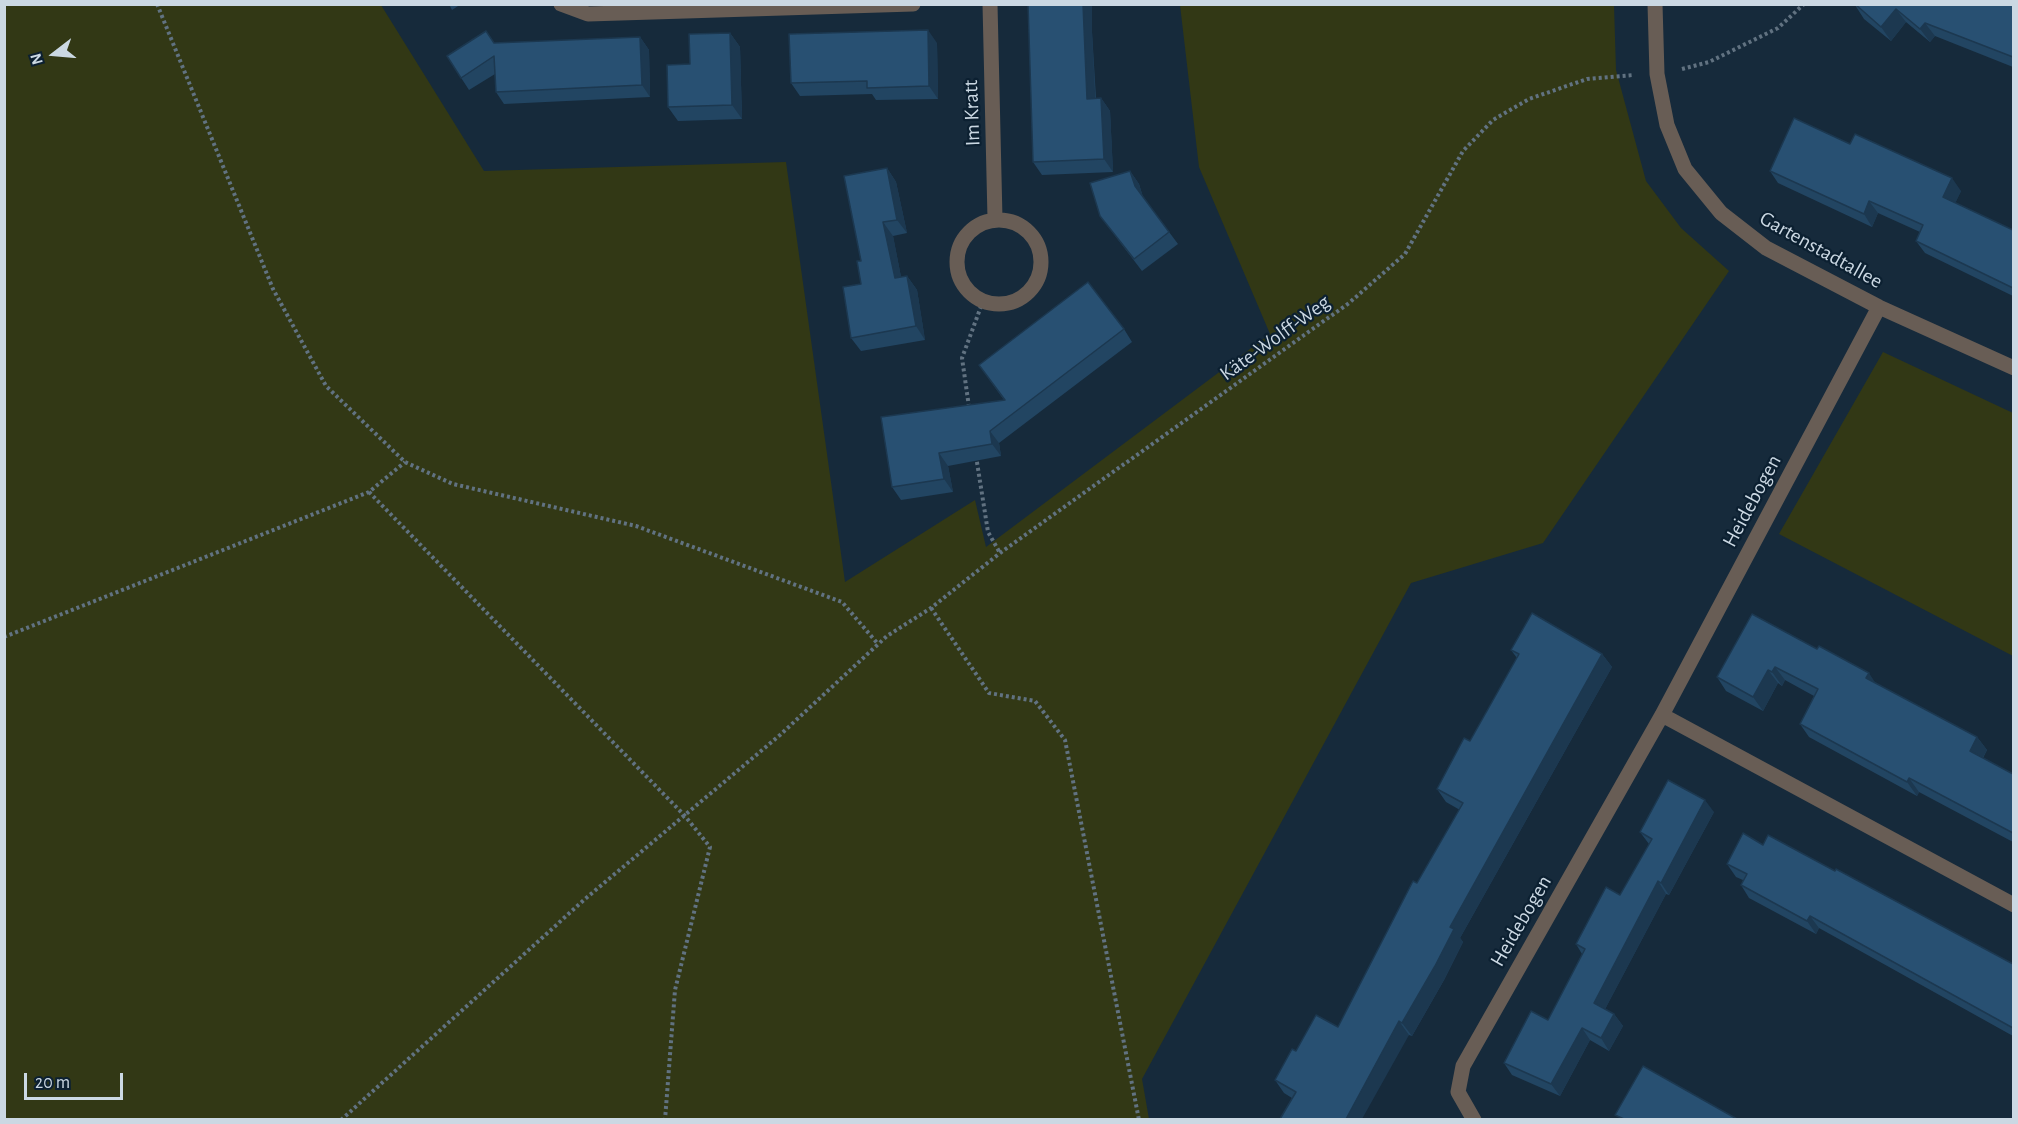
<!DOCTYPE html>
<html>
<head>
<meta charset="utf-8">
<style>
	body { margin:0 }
	#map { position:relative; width:2018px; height:1124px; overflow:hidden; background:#162a3b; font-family:"Alegreya Sans",sans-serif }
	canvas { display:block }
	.frame { position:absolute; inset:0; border:6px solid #cbd8e3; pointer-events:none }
	.north { position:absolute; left:24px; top:24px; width:60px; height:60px; -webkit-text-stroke:4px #0c2031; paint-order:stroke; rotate:254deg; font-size:16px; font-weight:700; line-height:24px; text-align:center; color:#cbd8e3 }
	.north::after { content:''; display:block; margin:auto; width:21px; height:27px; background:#cbd8e3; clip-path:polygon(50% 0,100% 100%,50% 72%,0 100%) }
	.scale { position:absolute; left:24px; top:1073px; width:99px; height:27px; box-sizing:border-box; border:3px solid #cbd8e3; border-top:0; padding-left:8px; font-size:18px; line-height:21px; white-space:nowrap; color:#cbd8e3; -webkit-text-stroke:4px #0c2031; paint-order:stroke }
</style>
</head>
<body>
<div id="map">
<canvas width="2018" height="1124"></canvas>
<div class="frame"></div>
<div class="north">N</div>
<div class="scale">20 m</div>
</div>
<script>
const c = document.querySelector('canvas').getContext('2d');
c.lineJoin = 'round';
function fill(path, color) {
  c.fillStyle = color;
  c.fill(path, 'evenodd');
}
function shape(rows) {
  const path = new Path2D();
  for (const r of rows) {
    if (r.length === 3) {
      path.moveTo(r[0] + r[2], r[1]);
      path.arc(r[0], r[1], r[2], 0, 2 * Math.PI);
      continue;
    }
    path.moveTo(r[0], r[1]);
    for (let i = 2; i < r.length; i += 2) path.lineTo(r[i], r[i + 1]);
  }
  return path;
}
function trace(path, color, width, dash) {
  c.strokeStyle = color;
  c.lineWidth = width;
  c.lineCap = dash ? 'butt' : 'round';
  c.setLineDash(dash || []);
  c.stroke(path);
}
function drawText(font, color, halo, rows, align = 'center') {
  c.font = font + ' "Alegreya Sans",sans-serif';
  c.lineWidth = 4.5;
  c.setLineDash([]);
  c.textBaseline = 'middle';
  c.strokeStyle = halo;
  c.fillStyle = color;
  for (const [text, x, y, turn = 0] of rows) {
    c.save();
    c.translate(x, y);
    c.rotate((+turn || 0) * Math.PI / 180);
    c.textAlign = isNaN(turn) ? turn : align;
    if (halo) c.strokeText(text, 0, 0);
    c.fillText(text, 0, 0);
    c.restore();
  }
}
fill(shape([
	[5,4,381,5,484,171,786,162,845,582,975,500,986,547,1270,334,1199,167,1180,5,1614,5,1616,70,1646,181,1681,228,1729,271,1543,543,1411,583,1142,1079,1149,1119,5,1119],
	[1883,352,2013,413,2013,656,1779,534]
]), '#323815');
trace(shape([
	[157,4,273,289,326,386,405,462,453,484,636,526,842,602,878,644],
	[1682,69,1709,62,1778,28,1804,4],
	[969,407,962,358,983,301],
	[976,456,988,532,1000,553],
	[369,492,685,816,710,847,675,990,665,1120],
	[931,608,989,693,1035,701,1065,740,1139,1120],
	[4,637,369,492,405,462],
	[341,1120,585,899,780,735,887,636,931,608,1000,553,1349,303,1405,254,1463,151,1493,120,1529,99,1587,79,1633,75]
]), '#617281', 4, [3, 3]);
trace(shape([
	[561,4,588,14,913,4],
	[990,4,995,219],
	[1655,4,1657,74,1667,125,1685,169,1721,213,1766,248,1879,307,2014,368],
	[999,262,42],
	[1662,715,2014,905],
	[1474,1120,1458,1092,1463,1066,1662,715,1879,307]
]), '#685d55', 15);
fill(shape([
	[449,4,461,4,452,10],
	[1028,4,1092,4,1092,32,1096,98,1101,98,1110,111,1113,172,1042,175,1033,162],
	[2013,4,2013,67,1935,36,1930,42,1906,22,1891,41,1864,19,1855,5],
	[730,33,740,47,742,119,678,121,668,107,690,64],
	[640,37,649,50,650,97,504,104,496,92,495,74,469,90,447,56,494,43],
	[937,43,938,99,876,100,872,94,800,96,791,83],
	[1850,144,1961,191,1955,203,2013,230,2013,296,1925,253,1916,241,1920,232,1878,213,1872,227,1778,183,1770,171],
	[887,168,896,182,907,233,893,236,901,277,907,276,917,290,925,340,861,351,851,338,861,284,861,261],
	[1130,171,1139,184,1143,197,1178,244,1142,271,1100,216],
	[1124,329,1132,342,999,443,1001,456,948,466,953,492,901,500,892,487,1004,400,979,365],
	[1752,614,1876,683,1977,737,1987,750,1983,758,2013,774,2013,842,1919,792,1917,796,1809,737,1800,724,1814,696,1785,680,1782,686,1778,683,1763,711,1726,691,1717,677],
	[1511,650,1602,654,1612,667,1460,938,1463,942,1444,980,1412,1036,1409,1035,1292,1098,1284,1093,1275,1080,1338,1027,1417,883,1460,810,1446,802,1437,789,1470,741,1517,658],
	[1714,812,1669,895,1666,894,1605,1009,1614,1014,1623,1026,1609,1051,1590,1040,1560,1096,1512,1075,1504,1063,1548,1020,1582,954,1576,944,1620,895,1649,844,1640,832],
	[1763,845,1835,871,2013,964,2013,1036,1819,928,1816,934,1749,898,1741,885,1743,880,1736,877,1727,864]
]), '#224562');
fill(shape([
	[1083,4,1092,4,1092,32,1096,112,1087,99],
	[1896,9,1906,22,1891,41,1881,27],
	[1925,23,1935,36,1930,42,1920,29],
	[928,30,937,43,938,99,929,86],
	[730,33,740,47,742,119,732,105],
	[640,37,649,50,650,97,642,85],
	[1101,98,1110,111,1113,172,1104,159],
	[887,168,896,182,907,233,897,220],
	[1130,171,1139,184,1143,198,1135,186],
	[1952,178,1961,191,1952,210,1943,197],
	[1869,201,1878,213,1872,227,1864,214],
	[883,222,893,236,904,292,895,278],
	[907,276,917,290,925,340,916,326],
	[990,431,999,443,1001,456,992,444],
	[939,453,948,466,953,492,944,479],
	[1602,654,1612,667,1460,938,1463,942,1444,980,1412,1036,1402,1023,1450,927],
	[1775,667,1785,680,1782,686,1772,672],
	[1768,670,1778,683,1763,711,1753,697],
	[1869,673,1878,687,1866,678],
	[1977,737,1987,750,1979,764,1970,751],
	[1909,778,1919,792,1917,796,1907,782],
	[1705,800,1714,812,1669,895,1661,883],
	[1658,881,1666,894,1602,1015,1594,1003],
	[1810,916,1819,928,1816,934,1807,921],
	[1614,1014,1623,1026,1609,1051,1601,1038],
	[1399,1021,1409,1035,1362,1119,1346,1119],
	[1582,1028,1590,1040,1560,1096,1551,1084]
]), '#1c3850');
const building = shape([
	[1028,4,1083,4,1087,99,1101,98,1104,159,1033,162,1028,4],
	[1855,4,2013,4,2013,57,1925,23,1920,29,1896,9,1881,27,1855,4],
	[928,30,929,86,867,88,867,81,791,83,789,34,928,30],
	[486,31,494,43,640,37,642,85,496,92,494,56,461,78,447,56,486,31],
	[730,33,732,105,668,107,667,65,690,64,689,34,730,33],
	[1794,118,1850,144,1855,134,1952,178,1943,197,2013,230,2013,288,1916,241,1923,225,1869,201,1864,214,1770,171,1794,118],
	[887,168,897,220,883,222,895,278,907,276,916,326,851,338,843,287,861,284,857,261,861,261,844,176,887,168],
	[1130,171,1135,186,1169,232,1134,259,1100,216,1090,183,1130,171],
	[1088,282,1124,329,990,431,992,444,939,453,944,479,892,487,881,417,1005,400,979,365,1088,282],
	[1532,613,1602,654,1450,927,1454,929,1435,966,1402,1023,1399,1021,1346,1119,1348,1119,1280,1119,1296,1092,1275,1080,1292,1049,1296,1051,1316,1015,1338,1027,1413,881,1417,883,1463,803,1437,789,1464,738,1470,741,1519,654,1511,650,1532,613],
	[1752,614,1817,649,1819,646,1869,673,1866,678,1977,737,1970,751,2013,774,2013,833,1909,778,1907,782,1800,724,1818,689,1775,667,1772,672,1768,670,1753,697,1717,677,1752,614],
	[1668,780,1705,800,1661,883,1658,881,1594,1003,1614,1014,1601,1038,1582,1028,1551,1084,1504,1063,1531,1011,1548,1020,1585,949,1576,944,1606,887,1620,895,1652,839,1640,832,1668,780],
	[1743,833,1763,845,1768,835,1835,871,1836,869,2013,964,2013,1028,1810,916,1807,921,1741,885,1747,874,1727,864,1743,833],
	[1643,1066,1737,1119,1624,1119,1615,1115,1643,1066]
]);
fill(building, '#285072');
trace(building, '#1c3850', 1.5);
drawText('21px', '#cbd8e3', '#0c2031', [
	["Im Kratt",972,113,-92],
	["Gartenstadtallee",1821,250,29],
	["Käte-Wolff-Weg",1275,338,-36],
	["Heidebogen",1752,501,-62],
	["Heidebogen",1521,921,-60]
]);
</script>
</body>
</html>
